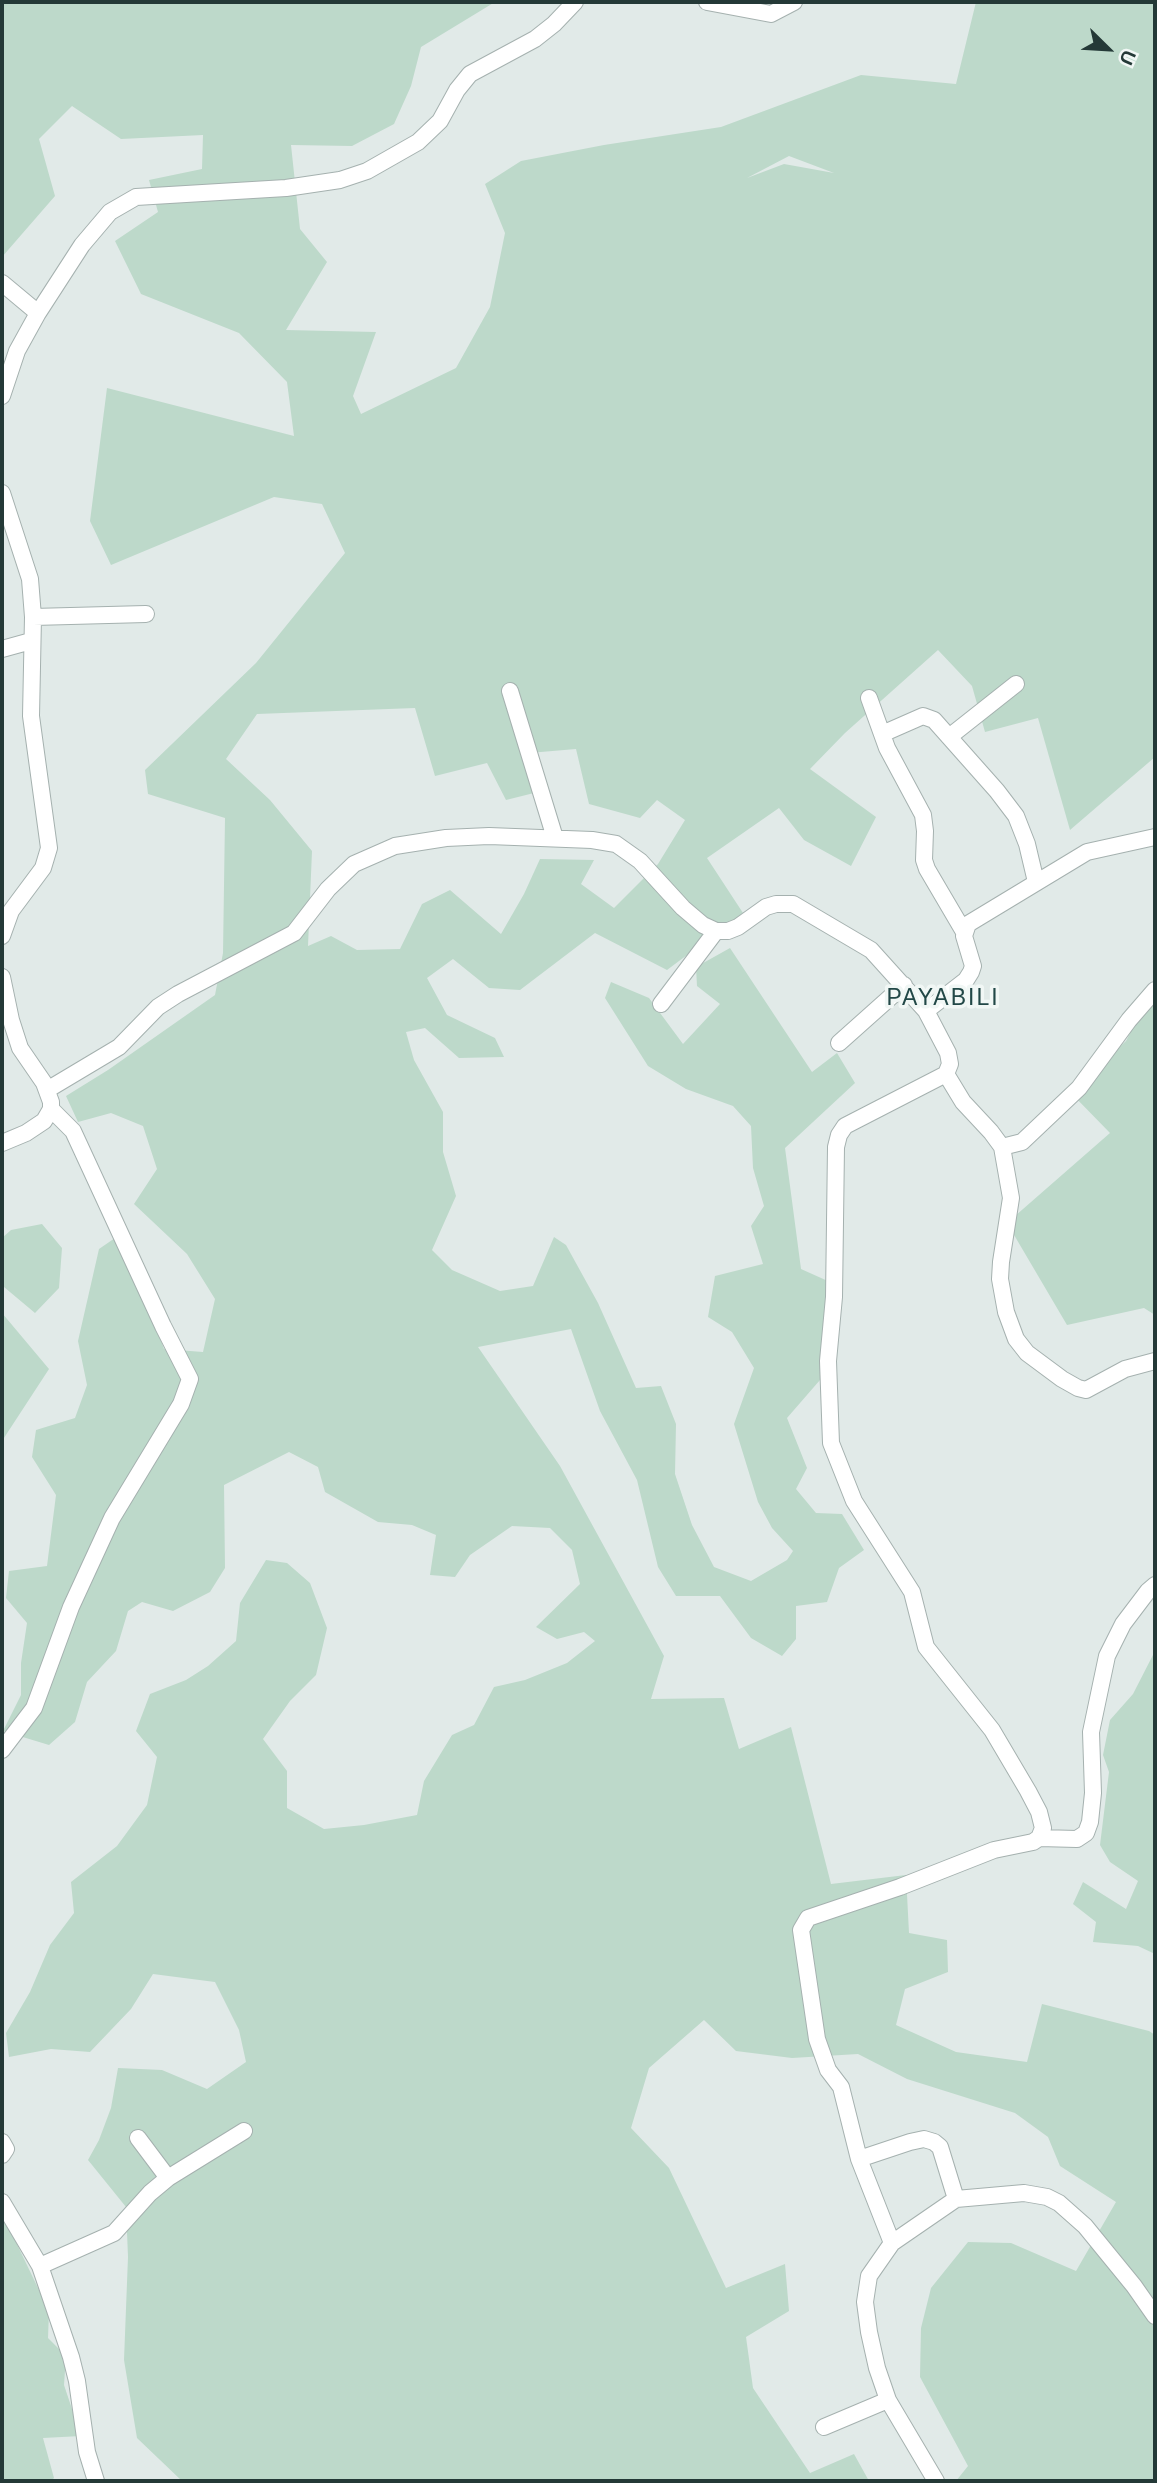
<!DOCTYPE html>
<html>
<head>
<meta charset="utf-8">
<style>
	body { margin:0 }
	#map { position:relative; width:1157px; height:2483px; overflow:hidden; background:#e1eae8; font-family:Arial,sans-serif }
	canvas { display:block }
	.frame { position:absolute; inset:0; border:4px solid #243937; pointer-events:none }
	.north { position:absolute; left:1073px; top:14px; width:70px; height:70px; -webkit-text-stroke:5px #f1f7f5; paint-order:stroke; rotate:114deg; font-size:19px; font-weight:700; line-height:28px; text-align:center; color:#243937 }
	.north::after { content:''; display:block; margin:auto; width:24px; height:32px; background:#243937; clip-path:polygon(50% 0,100% 100%,50% 72%,0 100%) }
</style>
</head>
<body>
<div id="map">
<canvas width="1157" height="2483"></canvas>
<div class="frame"></div>
<div class="north">U</div>
</div>
<script>
const c = document.querySelector('canvas').getContext('2d');
c.lineJoin = 'round';
function fill(path, color) {
  c.fillStyle = color;
  c.fill(path, 'evenodd');
}
function shape(rows) {
  const path = new Path2D();
  for (const r of rows) {
    path.moveTo(r[0], r[1]);
    for (let i = 2; i < r.length; i += 2) path.lineTo(r[i], r[i + 1]);
  }
  return path;
}
function trace(path, color, width, dash) {
  c.strokeStyle = color;
  c.lineWidth = width;
  c.lineCap = dash ? 'butt' : 'round';
  c.setLineDash(dash || []);
  c.stroke(path);
}
function drawText(font, color, halo, rows, align = 'center') {
  c.font = font + ' Arial,sans-serif';
  c.lineWidth = 7;
  c.setLineDash([]);
  c.textBaseline = 'middle';
  c.strokeStyle = halo;
  c.fillStyle = color;
  for (const [text, x, y, turn = 0] of rows) {
    c.save();
    c.translate(x, y);
    c.rotate((+turn || 0) * Math.PI / 180);
    c.textAlign = isNaN(turn) ? turn : align;
    if (halo) c.strokeText(text, 0, 0);
    c.fillText(text, 0, 0);
    c.restore();
  }
}
fill(shape([
	[2,2,495,2,421,47,411,86,394,124,352,146,291,145,300,229,327,262,286,330,376,332,353,396,361,414,456,368,490,307,505,233,485,184,521,161,604,145,721,127,861,75,956,84,976,2,1155,2,1155,757,1070,830,1038,718,985,732,972,686,938,650,845,733,810,769,876,817,851,866,804,840,779,808,707,858,743,913,667,970,595,933,520,990,489,988,453,959,427,978,447,1015,495,1038,504,1057,459,1058,425,1028,406,1032,414,1060,443,1112,443,1152,456,1196,432,1250,452,1270,500,1291,533,1286,554,1237,566,1245,598,1303,636,1388,661,1386,676,1424,675,1474,692,1525,714,1567,751,1581,787,1560,793,1551,772,1528,758,1502,734,1424,754,1368,732,1332,708,1317,715,1276,763,1264,751,1226,764,1206,753,1168,751,1126,733,1106,686,1089,648,1066,605,998,611,982,649,998,683,1044,720,1004,697,986,696,967,730,948,812,1072,837,1053,855,1083,785,1148,801,1269,830,1282,820,1380,787,1418,807,1468,796,1489,816,1513,842,1514,864,1550,839,1568,827,1602,796,1606,796,1639,782,1656,751,1638,720,1596,676,1596,658,1567,637,1480,600,1411,571,1329,478,1347,560,1466,664,1656,651,1699,724,1698,739,1749,791,1727,831,1884,906,1875,909,1933,947,1940,948,1972,905,1989,896,2025,956,2052,1027,2062,1042,2004,1149,2031,1155,2035,1155,2481,956,2481,968,2466,920,2377,921,2328,931,2288,968,2242,1011,2243,1076,2271,1116,2202,1060,2166,1048,2137,1015,2113,907,2079,858,2054,792,2058,736,2051,704,2020,649,2068,631,2128,669,2168,726,2288,785,2264,789,2311,746,2337,753,2388,810,2473,854,2454,869,2481,246,2481,245,2479,182,2481,137,2438,124,2360,128,2257,126,2207,88,2160,99,2140,111,2108,118,2068,162,2070,207,2089,246,2062,239,2030,215,1982,153,1974,131,2009,90,2052,51,2049,9,2057,6,2033,30,1992,50,1945,74,1913,71,1882,117,1846,147,1805,157,1757,136,1731,150,1694,186,1680,208,1666,236,1641,240,1603,266,1560,287,1563,310,1583,327,1628,316,1675,290,1701,263,1739,287,1771,287,1808,324,1829,364,1825,417,1815,424,1781,452,1735,474,1725,494,1687,525,1680,567,1663,595,1641,584,1632,557,1639,536,1627,580,1584,572,1550,550,1528,512,1526,470,1555,455,1577,430,1575,436,1535,412,1525,378,1522,325,1492,318,1467,289,1452,224,1485,225,1568,210,1592,173,1611,142,1602,128,1611,116,1651,87,1682,75,1722,49,1745,3,1731,21,1695,21,1663,27,1623,6,1598,9,1571,47,1566,56,1495,32,1457,36,1430,75,1418,87,1385,78,1341,99,1249,115,1238,132,1261,164,1349,203,1352,215,1299,187,1254,134,1204,157,1169,143,1126,111,1113,78,1122,66,1096,108,1070,215,995,223,953,225,818,148,794,145,770,256,663,345,553,322,504,274,497,111,565,90,521,107,388,294,436,287,382,239,333,141,294,115,241,158,212,149,180,202,169,203,135,121,139,72,106,39,139,55,196,2,257],
	[789,156,834,173,784,164,747,178],
	[415,708,435,776,487,763,506,800,538,792,529,753,576,749,589,804,640,818,657,800,685,820,658,864,614,908,581,884,594,860,540,859,524,894,501,934,450,890,422,904,400,949,357,950,331,936,308,946,312,851,270,800,226,759,257,714],
	[1155,992,1155,1315,1144,1308,1067,1325,1007,1223,1110,1133,1071,1093,1126,1041,1150,994],
	[42,1224,62,1248,59,1288,35,1313,4,1287,2,1291,2,1238,11,1230],
	[2,1313,49,1369,2,1441],
	[1155,1651,1155,1954,1138,1946,1093,1942,1096,1922,1073,1904,1083,1882,1126,1909,1138,1881,1110,1862,1100,1845,1109,1772,1103,1755,1110,1720,1133,1694],
	[2,2213,49,2311,48,2338,66,2356,64,2385,81,2436,43,2438,54,2478,51,2481,2,2481]
]), '#bdd9ca');
const minor = shape([
	[707,2,771,14,794,2],
	[2,283,38,313],
	[2,396,17,351,38,313,82,245,110,212,136,197,286,188,340,180,367,171,418,142,440,121,457,90,470,74,535,39,554,24,575,2],
	[2,493,30,579,33,617,31,716,49,848,43,868,11,911,2,936],
	[33,617,146,614],
	[2,649,31,641],
	[510,691,555,838],
	[869,698,887,748,923,815,925,831,924,860,927,869,964,932],
	[882,734,923,716,934,720,997,791,1016,816,1027,844,1036,882],
	[949,737,1016,684],
	[2,977,11,1020,20,1048,44,1083,51,1102,51,1109,44,1121,26,1133,2,1143],
	[661,1004,716,931],
	[839,1043,904,985],
	[946,1074,963,1102,991,1132,1002,1147,1011,1198,1001,1262,1000,1279,1006,1312,1016,1339,1027,1353,1062,1379,1078,1388,1086,1390,1125,1369,1155,1361],
	[47,1090,119,1047,158,1007,178,994,294,933,328,889,354,864,395,846,446,838,489,836,592,840,616,844,640,861,683,908,703,925,716,931,728,931,738,927,766,907,776,904,793,904,871,950,926,1011],
	[1002,1147,1022,1142,1079,1088,1129,1020,1155,990],
	[2,1750,34,1708,71,1607,112,1518,181,1404,190,1379,163,1326,73,1131,51,1109],
	[1039,1838,1077,1839,1086,1833,1090,1822,1093,1793,1091,1732,1107,1656,1123,1624,1148,1591,1155,1585],
	[138,2138,168,2178],
	[2,2142,6,2149,2,2155],
	[859,2159,910,2142,924,2139,934,2142,940,2147,956,2199],
	[2,2202,40,2266,71,2357,77,2381,87,2452,96,2481],
	[892,2243,859,2159,841,2087,828,2070,817,2039,801,1930,808,1918,900,1887,994,1850,1033,1842,1039,1838,1043,1828,1039,1812,1028,1791,992,1730,926,1647,912,1592,854,1501,831,1443,828,1361,834,1297,836,1147,839,1135,845,1126,946,1074,950,1064,948,1053,926,1011,966,980,971,972,973,966,964,936,968,924,1087,852,1155,837],
	[40,2266,114,2233,150,2193,168,2178,244,2131],
	[824,2427,888,2400],
	[936,2481,888,2400,877,2368,869,2332,865,2302,869,2276,892,2243,956,2199,1024,2193,1047,2197,1059,2203,1085,2226,1134,2286,1155,2316]
]);
trace(minor, '#a5b1af', 18);
trace(minor, '#fff', 16);
c.letterSpacing = '2px';
drawText('23px', '#224847', '#f1f7f5', [
	["PAYABILI",943,999]
]);
c.letterSpacing = '0px';
</script>
</body>
</html>
